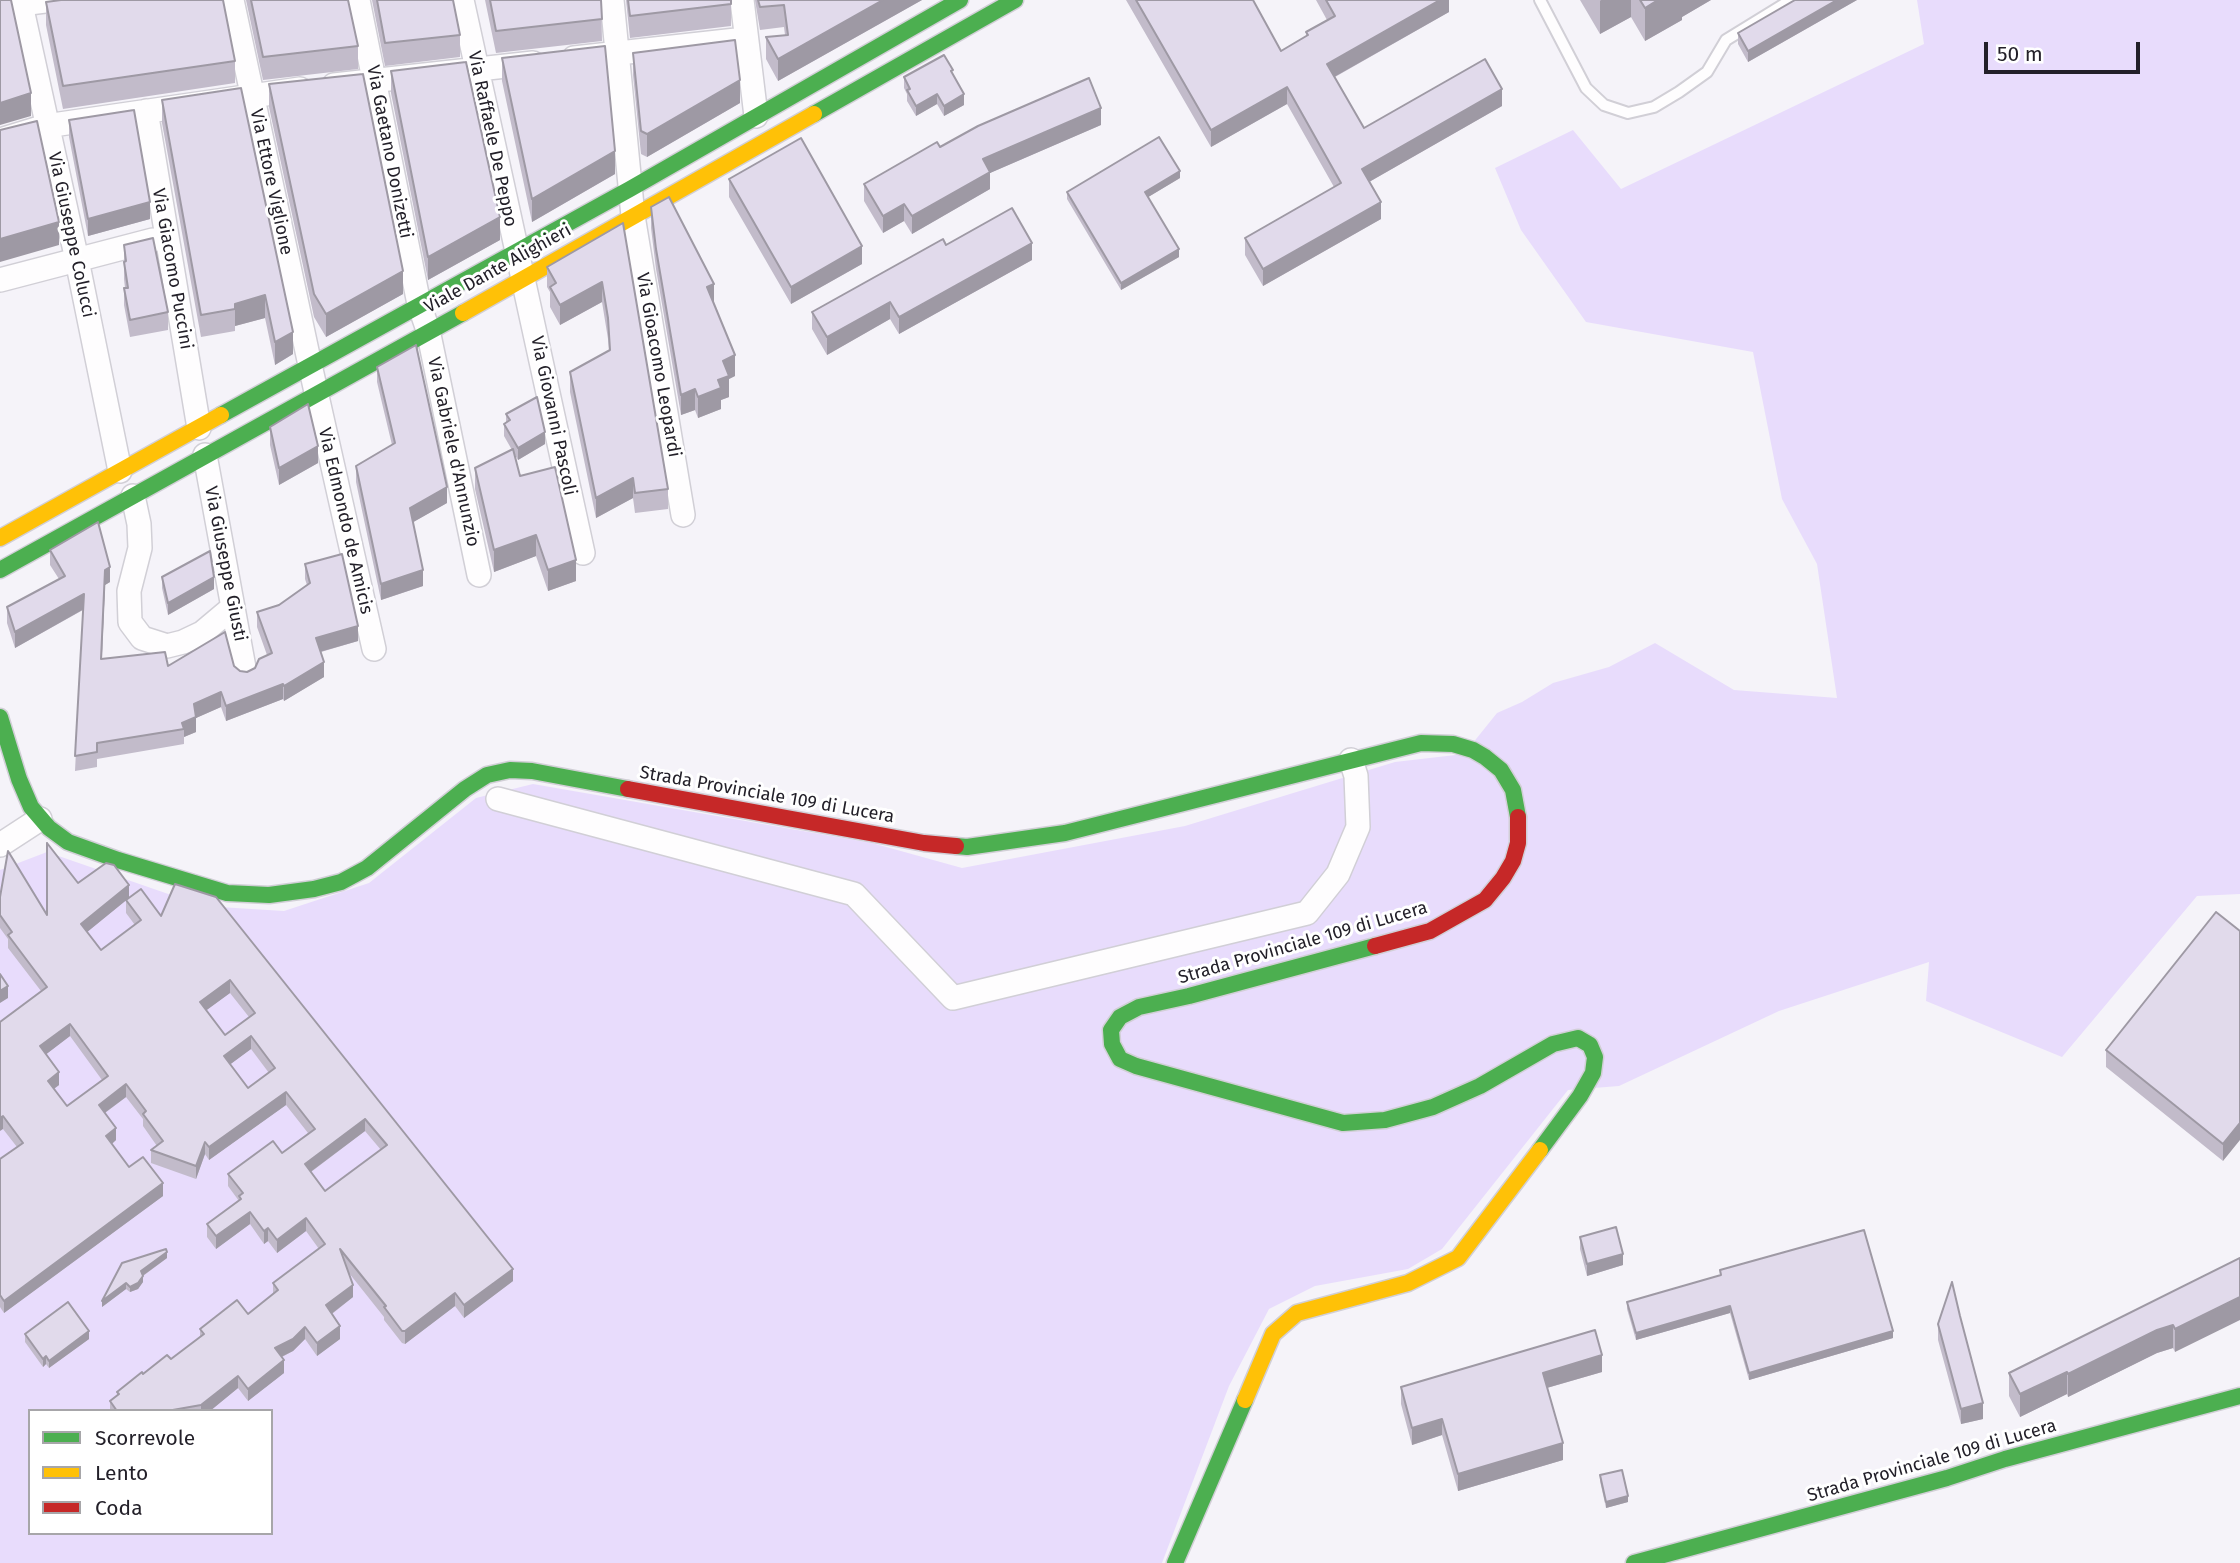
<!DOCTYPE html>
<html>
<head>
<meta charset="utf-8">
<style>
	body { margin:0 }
	#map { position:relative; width:2240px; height:1563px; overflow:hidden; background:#f5f3f9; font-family:"Fira Sans",sans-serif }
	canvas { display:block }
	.legend { position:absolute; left:28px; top:1409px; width:245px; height:126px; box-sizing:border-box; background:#fff; border:2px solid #a7a6a9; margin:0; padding:9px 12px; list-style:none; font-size:21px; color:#232029 }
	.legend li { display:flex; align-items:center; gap:14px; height:35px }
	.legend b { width:35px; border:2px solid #a7a6a9 }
	.scale { position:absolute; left:1984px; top:42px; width:156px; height:32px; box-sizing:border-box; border:4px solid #232029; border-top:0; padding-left:9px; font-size:21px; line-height:24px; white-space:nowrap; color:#232029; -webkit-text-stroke:5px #fff; paint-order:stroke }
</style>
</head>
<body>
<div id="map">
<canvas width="2240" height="1563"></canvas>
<ul class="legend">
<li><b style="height:9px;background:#4caf50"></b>Scorrevole</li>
<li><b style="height:9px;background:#ffc107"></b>Lento</li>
<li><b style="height:9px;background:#c62828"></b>Coda</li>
</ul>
<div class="scale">50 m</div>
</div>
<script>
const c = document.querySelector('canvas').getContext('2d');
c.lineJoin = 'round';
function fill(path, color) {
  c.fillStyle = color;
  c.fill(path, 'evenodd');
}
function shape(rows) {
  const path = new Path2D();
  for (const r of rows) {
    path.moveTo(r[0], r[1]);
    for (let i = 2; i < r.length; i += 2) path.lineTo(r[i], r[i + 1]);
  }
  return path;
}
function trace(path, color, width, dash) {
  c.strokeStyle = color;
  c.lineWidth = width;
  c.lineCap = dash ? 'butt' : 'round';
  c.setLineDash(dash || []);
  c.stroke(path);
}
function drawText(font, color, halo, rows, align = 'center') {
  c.font = font + ' "Fira Sans",sans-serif';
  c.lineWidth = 6;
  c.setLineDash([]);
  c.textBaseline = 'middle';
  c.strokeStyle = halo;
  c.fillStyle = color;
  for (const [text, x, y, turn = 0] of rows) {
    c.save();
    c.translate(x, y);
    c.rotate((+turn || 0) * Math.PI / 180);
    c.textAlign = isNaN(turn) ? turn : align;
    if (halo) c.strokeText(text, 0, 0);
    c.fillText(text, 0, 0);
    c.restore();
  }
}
fill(shape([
	[1917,0,2240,0,2240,894,2197,896,2062,1057,1926,1001,1929,962,1779,1011,1619,1086,1568,1090,1442,1249,1408,1269,1315,1286,1269,1309,1229,1386,1162,1563,0,1563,0,870,47,852,203,906,284,911,369,883,476,798,533,784,872,843,962,868,1185,826,1395,762,1464,754,1497,713,1522,702,1553,683,1609,667,1655,643,1734,690,1837,698,1817,564,1782,499,1753,352,1586,322,1521,230,1495,168,1573,130,1621,189,1924,44],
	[30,1411,271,1411,271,1533,30,1533]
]), '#e8dcfc');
const lane = shape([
	[1540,0,1586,88,1604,105,1628,113,1654,107,1679,92,1707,72,1726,40,1791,0]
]);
const street = shape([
	[20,0,77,260,120,471],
	[232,0,310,365,374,649],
	[358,0,419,304,428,330,479,575],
	[462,0,583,553],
	[612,0,633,216,683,515],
	[742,0,756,116],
	[0,10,21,4,53,0],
	[574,58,745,39],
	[334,85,533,63],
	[146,111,199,428],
	[0,140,46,126,300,89],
	[0,280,153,240],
	[205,455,245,673],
	[133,496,139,524,140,548,129,591,130,622,142,638,167,646,183,642,202,633,233,607],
	[498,799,854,894,953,998,1307,913,1338,874,1358,827,1356,776,1351,760],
	[0,845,40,819]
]);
const fast = shape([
	[814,114,1015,0],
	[221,415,630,189,960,0],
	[0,570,463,313],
	[0,717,19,779,31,807,49,828,68,842,118,860,227,893,269,895,314,889,341,882,367,868,465,789,487,775,510,770,532,771,628,789],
	[956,846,967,847,1065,833,1421,743,1453,744,1473,750,1485,757,1501,770,1513,790,1518,817],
	[1375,946,1189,996,1139,1007,1120,1017,1111,1030,1112,1044,1120,1059,1136,1066,1343,1123,1385,1120,1433,1107,1480,1086,1553,1044,1578,1038,1590,1045,1595,1057,1593,1073,1580,1096,1540,1150],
	[1175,1563,1245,1400],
	[1634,1563,1947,1478,2005,1459,2240,1396]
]);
const slow = shape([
	[463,313,814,114],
	[0,538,221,415],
	[1245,1400,1273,1334,1297,1313,1408,1283,1458,1258,1540,1150]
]);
const jam = shape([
	[628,789,924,843,956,846],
	[1375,946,1430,931,1485,900,1503,878,1513,861,1518,843,1518,817]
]);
trace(lane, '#d1cfd6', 14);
trace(street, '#d1cfd6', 26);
trace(fast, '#d1cfd6', 19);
trace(slow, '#d1cfd6', 19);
trace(jam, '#d1cfd6', 19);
trace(lane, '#fefdfe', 10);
trace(street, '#fefdfe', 23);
trace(fast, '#4caf50', 16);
trace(slow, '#ffc107', 16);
trace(jam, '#c62828', 16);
fill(shape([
	[246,0,348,0,358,46,358,69,263,80],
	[372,0,453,0,460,35,460,57,385,66],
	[485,0,601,0,602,41,496,53],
	[626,0,731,0,731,26,630,38],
	[755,0,922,0,778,81,766,59,766,37,785,35,784,27,760,30],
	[1126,0,1253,0,1281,51,1306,37,1306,32,1327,20,1316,0,1449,0,1449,12,1335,77,1364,128,1502,106,1369,182,1381,219,1263,286,1245,255,1245,238,1334,187,1287,104,1211,147],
	[1580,0,1711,0,1682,17,1682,20,1645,41,1631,17,1600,34],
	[1795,0,1857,0,1748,62,1738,44,1738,33],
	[46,2,235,61,235,83,63,109,46,25],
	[633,53,740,103,647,157,641,154,633,75],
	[502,58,615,174,532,222,502,81],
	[391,71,500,240,428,280,391,93],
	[953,75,964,105,944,116,937,104,916,116,907,101,907,94,904,88,904,77],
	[269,84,403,294,326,337,314,317,269,107],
	[241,88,293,354,275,365,265,318,235,326,235,331,201,337,162,123,162,100],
	[69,120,150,219,88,236,69,137],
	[1101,125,990,173,990,189,912,234,904,221,883,233,864,201,864,184,940,147],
	[1180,178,1148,197,1179,257,1121,290,1067,199,1067,192],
	[729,179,862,264,791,304,729,197],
	[651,207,714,304,735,376,729,379,729,397,721,400,721,409,698,418,695,410,681,415,656,269,651,228],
	[623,223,668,489,668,509,635,513,633,498,596,518,570,392,570,372,609,351,608,339,602,302,560,325,550,307,550,292,547,287,547,267],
	[124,245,168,312,168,330,130,337,124,305,124,288,125,288,124,279],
	[946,245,1032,260,899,334,890,319,827,355,812,329,812,312],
	[377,367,447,503,413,522,423,586,381,600,356,482,356,466,392,445,377,382],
	[506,414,545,444,518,460,515,455,520,476,576,581,548,591,536,556,494,572,475,489,475,468,512,450,504,436,504,424,506,423],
	[270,427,318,463,279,485,270,445],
	[50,550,110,582,105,585,102,659,168,666,234,666,240,671,247,672,255,668,267,655,257,627,257,612,279,605,307,585,305,579,305,564,358,641,321,652,324,677,284,701,283,699,226,721,221,707,196,718,196,732,184,737,184,744,97,759,97,767,75,771,83,610,15,648,7,623,7,607,59,579,50,565],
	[162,577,214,589,168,615,162,588],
	[78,883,129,898,161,916,175,884,513,1281,464,1318,455,1306,405,1344,402,1343,384,1320,384,1317,349,1273,353,1297,332,1314,340,1339,317,1356,305,1339,293,1351,282,1357,284,1373,248,1401,238,1388,210,1411,110,1411,110,1401,117,1395,117,1392,143,1374,171,1359,200,1337,200,1329,248,1314,273,1295,273,1283,319,1249,306,1231,277,1253,268,1241,264,1244,250,1224,216,1249,207,1237,207,1224,239,1201,228,1186,228,1174,282,1153,308,1133,286,1105,209,1160,205,1154,196,1179,151,1163,151,1150,157,1146,143,1126,143,1119,126,1097,105,1113,116,1140,112,1144,129,1167,163,1196,4,1313,0,1307,0,1159,17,1147,3,1129,0,1022,41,991,8,948,8,939,0,928,0,897,47,915],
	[126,900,126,913,135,925,101,950,87,932],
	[230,993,249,1017,225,1035,206,1010],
	[70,1036,102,1080,67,1106,54,1089,59,1085,46,1054],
	[251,1049,269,1073,248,1088,230,1064],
	[365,1131,381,1150,325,1191,311,1172],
	[2240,931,2223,1161,2106,1067,2106,1050],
	[1580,1237,1623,1265,1587,1276,1580,1249],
	[167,1258,143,1276,143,1282,138,1289,130,1292,126,1289,102,1307,122,1263],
	[2240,1258,2175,1352,2173,1348,2157,1353,2068,1397,2067,1394,2020,1417,2009,1396,2009,1373],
	[1720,1270,1893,1338,1749,1380,1730,1313,1636,1340,1627,1309,1627,1302,1720,1275],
	[1938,1324,1983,1419,1961,1424,1938,1340],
	[25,1334,89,1339,49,1368,46,1364,43,1367,25,1342],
	[1602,1372,1547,1388,1563,1460,1458,1491,1442,1435,1412,1445,1401,1404,1401,1387],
	[1600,1475,1628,1502,1606,1508,1600,1481]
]), '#c2bbca');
fill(shape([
	[883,0,922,0,778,81,778,59],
	[1440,0,1449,0,1449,12,1327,81,1327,64],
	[1601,0,1631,0,1631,17,1600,34,1600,1],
	[1658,0,1711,0,1682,17,1682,20,1645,41,1645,8],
	[1837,0,1857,0,1748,62,1748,51],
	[740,80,740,103,647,157,647,134],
	[1287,87,1287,104,1211,147,1211,130],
	[1502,89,1502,106,1362,186,1362,169],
	[31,93,31,116,0,125,0,103],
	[937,94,937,104,916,116,916,106],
	[964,94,964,105,944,116,944,106],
	[1101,108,1101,125,990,173,990,189,912,234,912,216,983,159],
	[615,151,615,174,532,222,532,199],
	[1180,171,1180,178,1145,199,1145,192],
	[150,202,150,219,88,236,88,219],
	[1381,202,1381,219,1263,286,1263,269],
	[904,204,904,221,883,233,883,216],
	[500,217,500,240,428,280,428,257],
	[59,222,59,245,0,262,0,239],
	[1032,243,1032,260,899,334,899,317],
	[862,246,862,264,791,304,791,287],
	[1179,249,1179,257,1121,290,1121,283],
	[403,271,403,294,326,337,326,314],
	[602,282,602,302,560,325,560,305],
	[714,284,714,304,707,287],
	[265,295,265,318,235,326,235,304],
	[890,302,890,319,827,355,827,337],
	[293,332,293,354,275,365,275,342],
	[735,355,735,376,729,379,729,397,721,400,721,409,698,418,698,397,718,380,723,361],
	[695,389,695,410,681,415,681,395],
	[545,432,545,444,518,460,518,448],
	[318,446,318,463,279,485,279,468],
	[633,478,633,498,596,518,596,498],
	[447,487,447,503,410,524,410,508],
	[536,535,536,556,494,572,494,550],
	[576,560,576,581,548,591,548,570],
	[110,567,110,582,105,585,101,675,105,570],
	[423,570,423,586,381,600,381,584],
	[214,577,214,589,168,615,168,603],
	[84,594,84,609,15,648,15,632],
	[358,626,358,641,316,653,316,638],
	[324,662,324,677,284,701,284,686],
	[283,684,283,699,226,721,226,706],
	[221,692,221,707,196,718,196,732,184,737,184,729,182,723,194,704],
	[129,885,129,898,81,937,81,924],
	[230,980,230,993,200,1015,200,1002],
	[8,986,8,998,0,1003,0,991],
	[70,1024,70,1036,40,1059,40,1046],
	[251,1036,251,1049,224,1069,224,1056],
	[59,1072,59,1085,48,1093,48,1081],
	[126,1084,126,1097,99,1117,99,1105],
	[286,1092,286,1105,209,1160,209,1147],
	[3,1116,3,1129,0,1131,0,1118],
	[365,1119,365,1131,305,1176,305,1164],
	[2240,1123,2240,1140,2223,1161,2223,1144],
	[116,1128,116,1140,106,1149,106,1136],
	[205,1142,205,1154,196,1179,196,1166],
	[163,1183,163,1196,4,1313,4,1301],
	[250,1212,250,1224,216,1249,216,1236],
	[306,1218,306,1231,277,1253,277,1240],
	[268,1228,268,1241,264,1244,264,1231],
	[167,1252,167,1258,141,1277,141,1271],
	[1623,1254,1623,1265,1587,1276,1587,1264],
	[513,1269,513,1281,464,1318,464,1305],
	[143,1276,143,1282,138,1289,130,1292,130,1287],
	[126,1283,126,1289,102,1307,102,1301],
	[353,1285,353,1297,326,1318,326,1305],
	[455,1293,455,1306,405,1344,405,1331],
	[2240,1297,2240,1320,2175,1352,2175,1329],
	[1730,1306,1730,1313,1636,1340,1636,1333],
	[2173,1325,2173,1348,2157,1353,2068,1397,2068,1374,2157,1330],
	[340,1326,340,1339,317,1356,317,1343],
	[305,1327,305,1339,293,1351,275,1360,275,1348],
	[89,1331,89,1339,49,1368,49,1361],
	[1893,1331,1893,1338,1749,1380,1749,1373],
	[1602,1355,1602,1372,1543,1389,1543,1373],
	[46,1356,46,1364,43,1367,43,1359],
	[284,1360,284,1373,248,1401,248,1389],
	[2067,1372,2067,1394,2020,1417,2020,1394],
	[238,1376,238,1388,210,1411,201,1411,201,1405],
	[1983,1403,1983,1419,1961,1424,1961,1409],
	[1442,1419,1442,1435,1412,1445,1412,1428],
	[1563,1443,1563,1460,1458,1491,1458,1474],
	[1628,1496,1628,1502,1606,1508,1606,1502]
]), '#9e99a4');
const building = shape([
	[0,0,11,0,31,93,0,103,0,0],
	[61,0,223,0,235,61,63,86,46,2,61,0],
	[251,0,348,0,358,46,263,57,251,0],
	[377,0,453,0,460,35,385,43,377,0],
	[490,0,601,0,602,19,496,31,490,0],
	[628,0,731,0,731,4,630,16,628,0],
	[758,0,883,0,778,59,766,37,788,35,784,5,760,7,758,0],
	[1136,0,1253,0,1281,51,1308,35,1306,32,1335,16,1326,0,1440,0,1327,64,1364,128,1485,59,1502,89,1362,169,1381,202,1263,269,1245,238,1341,183,1287,87,1211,130,1136,0],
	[1640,0,1658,0,1645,8,1640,0],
	[1795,0,1837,0,1748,51,1738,33,1795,0],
	[735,40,740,80,647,134,641,131,633,53,735,40],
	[605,46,615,151,532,199,502,58,605,46],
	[944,55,953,70,951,71,964,94,944,106,937,94,916,106,907,90,910,89,904,77,944,55],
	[466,62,500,217,428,257,391,71,466,62],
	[363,74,403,271,326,314,314,294,269,84,363,74],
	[1089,78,1101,108,983,159,990,172,912,216,904,204,883,216,864,184,937,142,940,147,978,126,1089,78],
	[241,88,293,332,275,342,265,295,235,304,235,309,201,315,162,100,241,88],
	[134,110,150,202,88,219,69,120,134,110],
	[37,121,59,222,0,239,0,130,37,121],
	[1159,137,1180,171,1145,192,1179,249,1121,283,1067,192,1159,137],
	[801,138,862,246,791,287,729,179,801,138],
	[669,197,714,284,707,287,735,355,723,361,729,376,718,380,721,388,698,397,695,389,681,395,656,249,651,207,669,197],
	[1012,208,1032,243,899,317,890,302,827,337,812,312,943,239,946,245,1012,208],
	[623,223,668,489,635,493,633,478,596,498,570,372,610,350,608,318,602,282,560,305,550,287,556,283,547,267,623,223],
	[153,238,168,312,130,320,124,288,128,288,124,262,126,261,124,245,153,238],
	[416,345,447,487,410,508,423,570,381,584,356,466,395,443,377,367,416,345],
	[537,397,545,432,518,448,504,424,510,420,506,414,537,397],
	[308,404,318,446,279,468,270,427,308,404],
	[513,449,520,476,555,467,576,560,548,570,536,535,494,550,475,468,513,449],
	[98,522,110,567,105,570,101,659,165,652,168,666,225,632,234,666,240,671,247,672,255,668,259,659,272,653,257,612,279,605,310,583,305,564,342,554,358,626,316,638,324,662,284,686,283,684,226,706,221,692,194,704,196,717,182,723,184,729,97,743,97,752,75,756,84,594,15,632,7,607,65,576,50,550,98,522],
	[210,551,214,577,168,603,162,577,210,551],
	[47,843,78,883,106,863,114,865,129,885,81,924,101,950,141,920,126,900,141,889,161,916,175,884,216,897,513,1269,464,1305,455,1293,405,1331,402,1331,384,1307,386,1306,340,1249,353,1285,326,1305,340,1326,317,1343,305,1327,293,1339,275,1348,284,1360,248,1389,238,1376,201,1405,167,1411,117,1411,110,1401,119,1394,117,1392,142,1372,143,1374,167,1355,171,1359,204,1334,200,1329,237,1300,248,1314,278,1290,273,1283,325,1244,306,1218,277,1240,268,1228,264,1231,250,1212,216,1236,207,1224,241,1199,239,1196,243,1193,228,1174,273,1141,282,1153,315,1129,286,1092,209,1147,205,1142,196,1166,151,1150,163,1141,143,1114,146,1111,126,1084,99,1105,116,1128,106,1136,129,1167,143,1157,163,1183,4,1301,0,1295,0,1159,23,1143,3,1116,0,1118,0,1022,47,987,8,935,12,932,0,915,0,897,8,851,47,915,47,843],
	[230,980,255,1013,225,1035,200,1002,230,980],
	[70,1024,108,1076,67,1106,48,1081,59,1072,40,1046,70,1024],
	[251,1036,275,1068,248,1088,224,1056,251,1036],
	[365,1119,387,1145,325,1191,305,1164,365,1119],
	[2216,912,2240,931,2240,1123,2223,1144,2106,1050,2216,912],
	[0,974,8,986,0,991,0,974],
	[1616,1227,1623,1254,1587,1264,1580,1237,1616,1227],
	[1864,1230,1893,1331,1749,1373,1730,1306,1636,1333,1627,1302,1721,1275,1720,1270,1864,1230],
	[166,1249,167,1252,141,1271,143,1276,138,1283,130,1287,126,1283,102,1301,122,1263,166,1249],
	[2240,1258,2240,1297,2175,1329,2173,1325,2157,1330,2068,1374,2067,1372,2020,1394,2009,1373,2240,1258],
	[1952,1282,1960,1316,1983,1403,1961,1409,1938,1324,1952,1282],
	[68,1302,89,1331,49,1361,46,1356,43,1359,25,1334,68,1302],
	[1595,1330,1602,1355,1543,1373,1563,1443,1458,1474,1442,1419,1412,1428,1401,1387,1595,1330],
	[1622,1470,1628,1496,1606,1502,1600,1475,1622,1470]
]);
fill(building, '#e1daeb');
trace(building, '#9e99a4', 2);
drawText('18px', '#232029', '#fff', [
	["Via Raffaele De Peppo",492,139,78],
	["Via Gaetano Donizetti",389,152,79],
	["Via Ettore Viglione",271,182,78],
	["Via Giuseppe Colucci",71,235,78],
	["Via Giacomo Puccini",172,269,80],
	["Viale Dante Alighieri",498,269,-29],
	["Via Gioacomo Leopardi",658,365,80],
	["Via Giovanni Pascoli",553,416,78],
	["Via Gabriele d'Annunzio",453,452,78],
	["Via Edmondo de Amicis",345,521,77],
	["Via Giuseppe Giusti",225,564,79],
	["Strada Provinciale 109 di Lucera",767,795,10],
	["Strada Provinciale 109 di Lucera",1303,943,-16],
	["Strada Provinciale 109 di Lucera",1932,1461,-16]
]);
</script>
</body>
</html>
